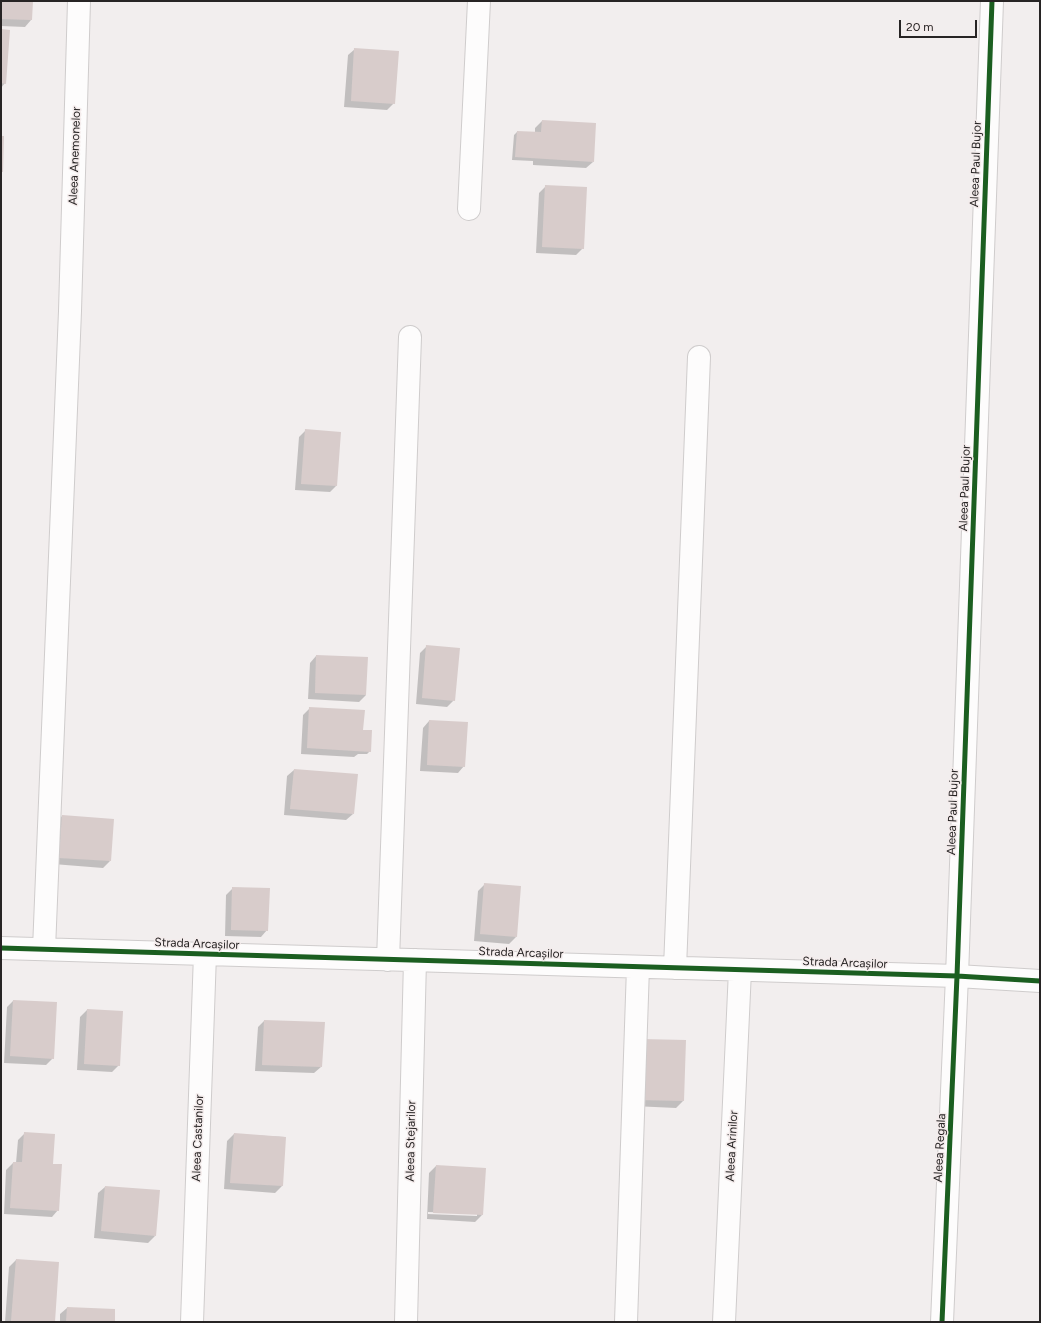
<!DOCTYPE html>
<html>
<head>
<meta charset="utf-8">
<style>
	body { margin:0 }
	#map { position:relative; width:1041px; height:1323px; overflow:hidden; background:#f2eeee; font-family:Figtree,sans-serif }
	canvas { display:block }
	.frame { position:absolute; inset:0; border:2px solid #272424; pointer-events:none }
	.scale { position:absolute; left:899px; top:20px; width:78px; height:18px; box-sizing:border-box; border:2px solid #272424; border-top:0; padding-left:5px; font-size:12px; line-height:14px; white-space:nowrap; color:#272424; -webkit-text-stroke:3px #f4ecec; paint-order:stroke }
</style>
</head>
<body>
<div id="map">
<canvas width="1041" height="1323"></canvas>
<div class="frame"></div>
<div class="scale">20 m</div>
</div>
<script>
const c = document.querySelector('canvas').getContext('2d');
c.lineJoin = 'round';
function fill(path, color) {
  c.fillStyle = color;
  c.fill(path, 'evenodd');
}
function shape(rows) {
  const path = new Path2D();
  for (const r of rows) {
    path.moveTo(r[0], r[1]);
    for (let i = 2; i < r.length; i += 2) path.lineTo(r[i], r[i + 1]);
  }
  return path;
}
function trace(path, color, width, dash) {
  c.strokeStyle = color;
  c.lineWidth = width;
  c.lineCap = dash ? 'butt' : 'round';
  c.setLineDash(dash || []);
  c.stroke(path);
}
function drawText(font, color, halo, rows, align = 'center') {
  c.font = font + ' Figtree,sans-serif';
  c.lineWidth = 3;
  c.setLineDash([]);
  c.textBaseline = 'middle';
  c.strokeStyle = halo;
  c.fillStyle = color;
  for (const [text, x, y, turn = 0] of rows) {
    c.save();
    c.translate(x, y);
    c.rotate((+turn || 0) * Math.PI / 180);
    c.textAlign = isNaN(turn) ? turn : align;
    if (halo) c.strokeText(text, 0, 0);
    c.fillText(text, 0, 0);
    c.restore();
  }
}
fill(shape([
	[1,1,32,1,31,20,25,27,1,26],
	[1,30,5,83,1,88],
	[355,49,394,103,387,110,344,107,348,55],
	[542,121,593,162,586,168,533,165,533,161,512,160,514,135,517,132,535,133,535,128],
	[546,186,583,248,576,255,536,253,539,193],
	[306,430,336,486,330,492,295,490,299,437],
	[427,646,454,700,447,707,416,704,420,653],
	[316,656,366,695,359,702,308,699,310,663],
	[310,708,362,730,370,751,367,754,358,754,354,757,301,754,303,715],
	[429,721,464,766,458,773,420,771,423,728],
	[294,770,353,814,346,820,284,815,287,776],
	[62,816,110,861,103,868,53,864,56,823],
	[485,884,516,937,509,944,474,941,478,891],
	[233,888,267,930,261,937,225,936,226,895],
	[13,1001,53,1058,46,1065,4,1063,7,1007],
	[87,1010,119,1065,112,1072,77,1070,80,1017],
	[264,1021,321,1067,314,1073,255,1071,258,1027],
	[641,1040,683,1101,676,1108,633,1106],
	[25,1133,52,1165,58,1210,52,1217,4,1214,6,1170,13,1163,16,1163,18,1140],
	[234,1134,285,1137,282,1186,275,1193,224,1189,227,1141],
	[436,1166,482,1215,475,1222,427,1219,429,1173],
	[428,1212,477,1214,477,1216,428,1214],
	[105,1187,155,1236,148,1243,94,1238,98,1193],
	[16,1260,58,1263,54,1322,5,1322,9,1267],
	[67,1308,114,1322,60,1322,60,1314]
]), '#0003');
fill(shape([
	[1,1,33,1,32,20,1,19],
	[1,29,10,30,6,84,1,83],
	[354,48,399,51,395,104,351,101],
	[542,120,596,123,594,162,515,157,517,131,541,132],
	[1,136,4,136,3,172,1,172],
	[545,185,587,187,584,249,542,247],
	[305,429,341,432,337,486,301,484],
	[426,645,460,648,455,701,422,698],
	[316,655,368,657,366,695,315,693],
	[309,707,365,710,363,730,372,730,371,752,307,748],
	[429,720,468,722,465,767,427,765],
	[294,769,358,774,354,814,290,809],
	[62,815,114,819,111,861,59,858],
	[484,883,521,886,517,937,480,934],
	[232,887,270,888,268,931,231,930],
	[13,1000,57,1002,54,1059,10,1056],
	[87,1009,123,1011,120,1066,84,1064],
	[264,1020,325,1022,322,1067,262,1065],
	[641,1039,686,1040,684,1101,639,1100],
	[24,1132,55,1134,53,1164,62,1164,59,1211,10,1208,13,1162,22,1162],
	[234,1133,286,1137,283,1186,230,1183],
	[436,1165,486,1168,483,1215,433,1213],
	[105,1186,160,1190,156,1236,101,1231],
	[16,1259,59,1262,55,1322,11,1321],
	[67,1307,115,1309,115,1322,66,1322]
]), '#d8cccb');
const minor = shape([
	[469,209,479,1],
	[1,948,957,976,1040,981],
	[44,949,70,311,79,1],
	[388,960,410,337],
	[675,968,699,357],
	[192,1322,205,954],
	[406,1322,415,960],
	[626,1322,638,967],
	[724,1322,740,970],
	[942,1322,957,976,992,1]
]);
trace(minor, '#cfcccc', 24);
trace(minor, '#fdfcfc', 22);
trace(shape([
	[1,948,957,976,1040,981],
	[942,1322,957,976,992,1]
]), '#1b5e20', 5);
drawText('12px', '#272424', '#f4ecec', [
	["Aleea Anemonelor",75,156,-88],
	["Aleea Paul Bujor",976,164,-88],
	["Aleea Paul Bujor",965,488,-88],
	["Aleea Paul Bujor",953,812,-88],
	["Strada Arcașilor",197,944,2],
	["Strada Arcașilor",521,953,2],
	["Strada Arcașilor",845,963,2],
	["Aleea Castanilor",198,1138,-88],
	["Aleea Stejarilor",411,1141,-89],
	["Aleea Arinilor",732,1146,-87],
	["Aleea Regala",940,1148,-87]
]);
</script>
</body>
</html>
